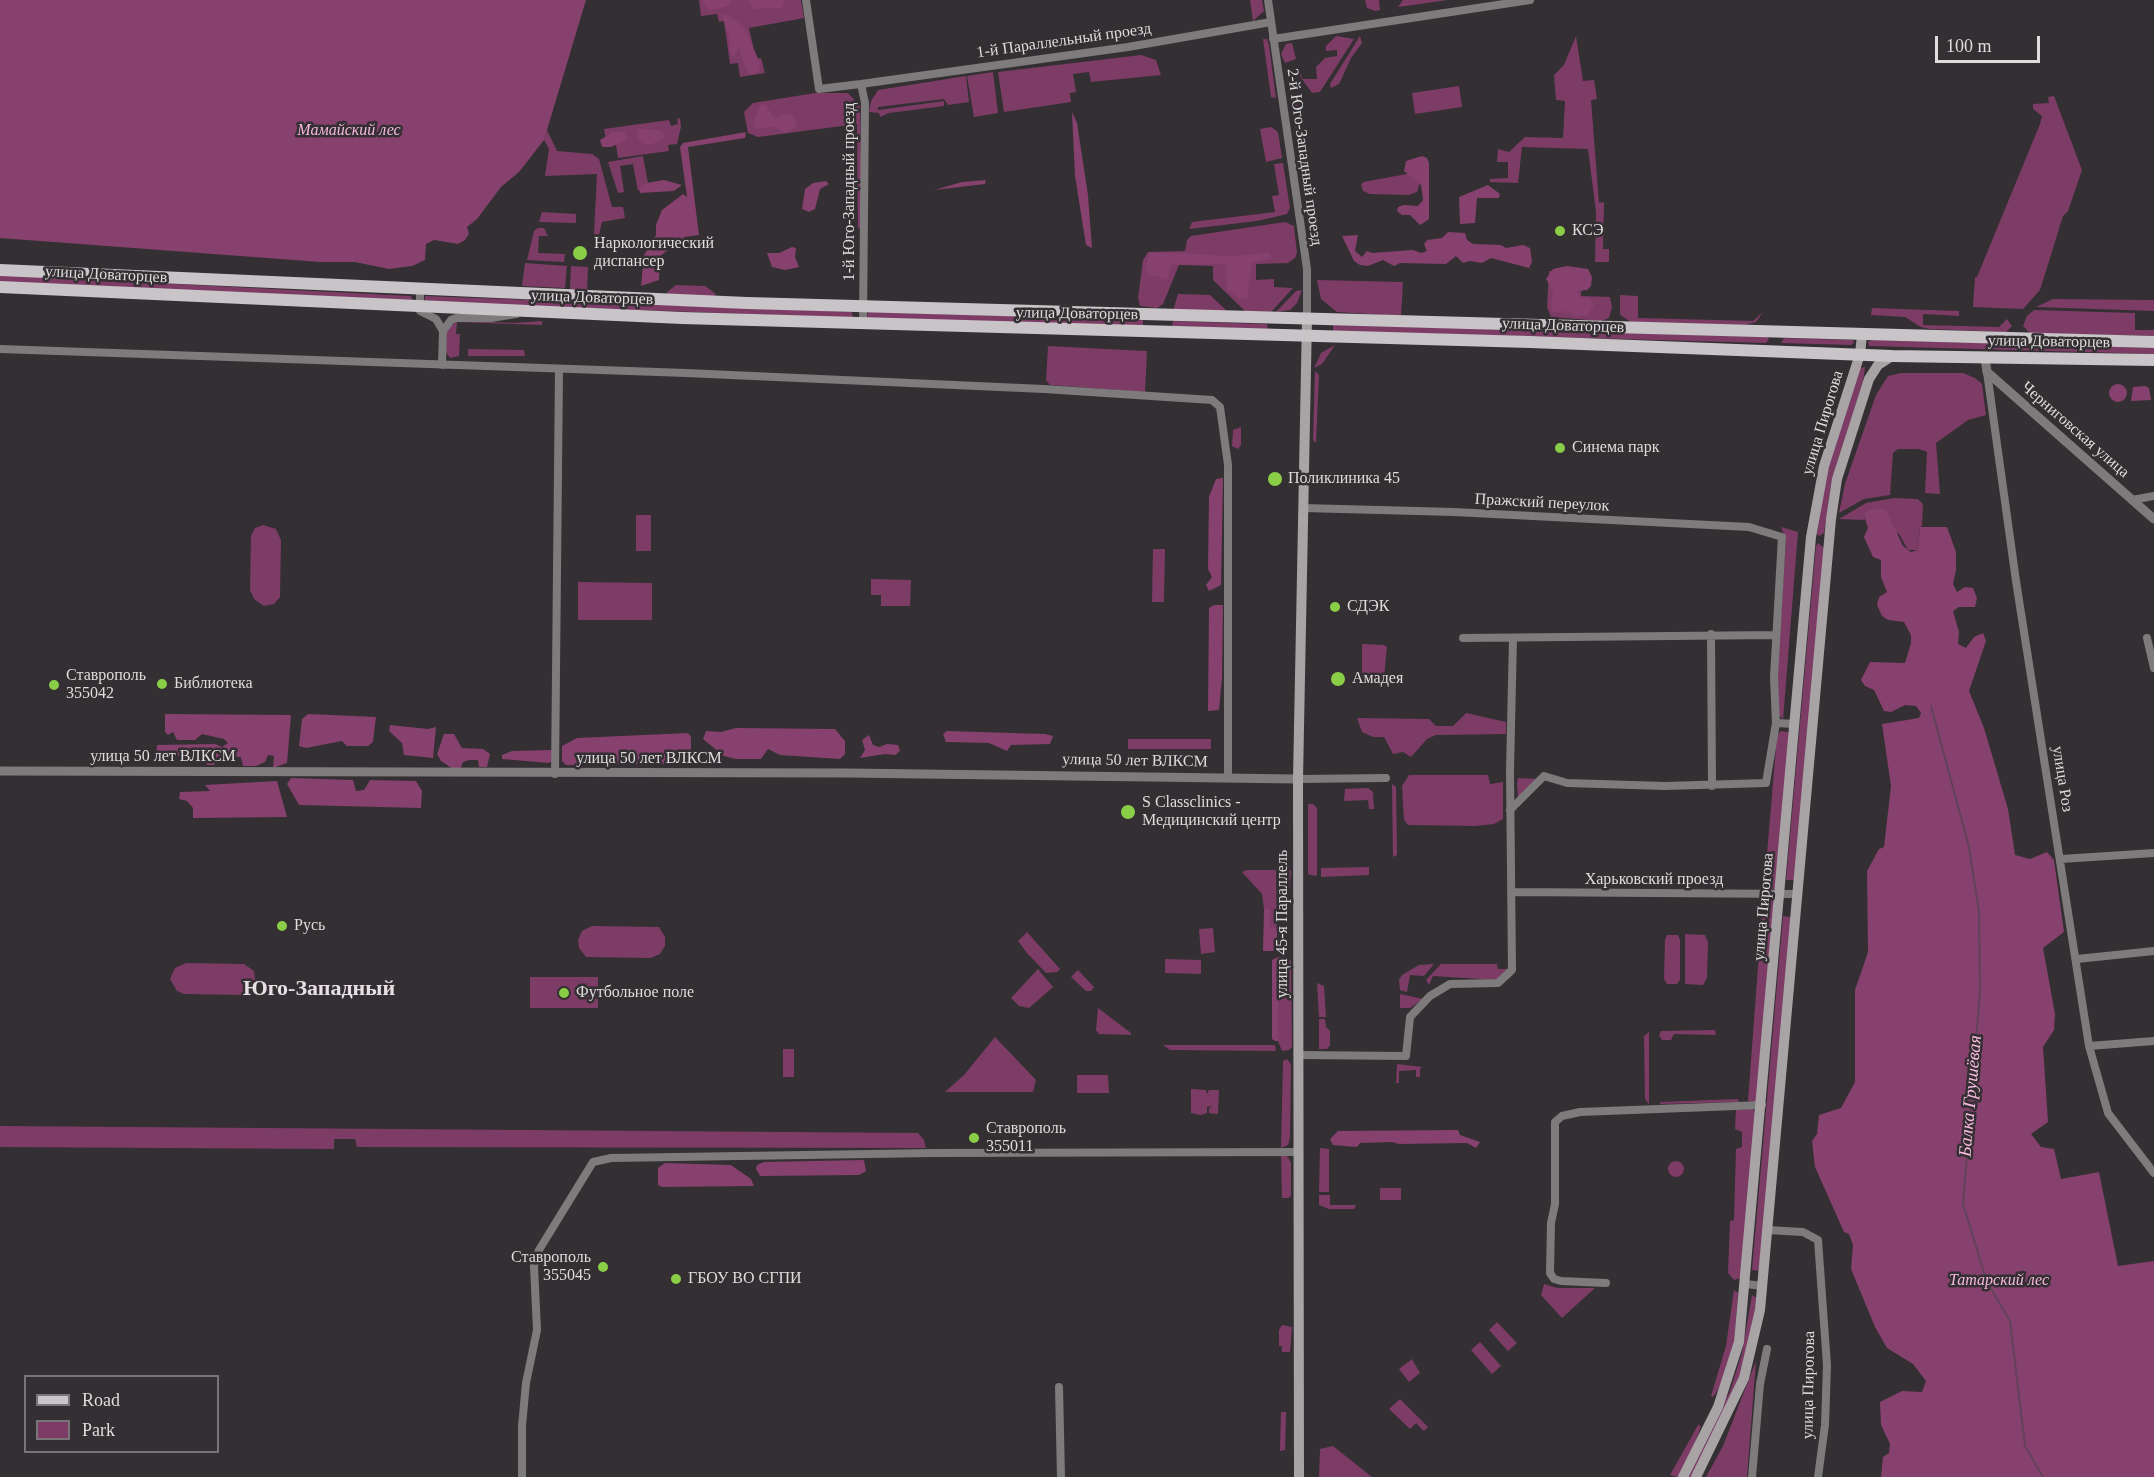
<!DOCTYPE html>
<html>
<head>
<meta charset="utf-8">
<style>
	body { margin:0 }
	#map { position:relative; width:2154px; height:1477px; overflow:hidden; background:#342f32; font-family:"Times New Roman",serif }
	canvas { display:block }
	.legend { position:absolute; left:24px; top:1375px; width:195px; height:78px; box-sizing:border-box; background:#342f32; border:2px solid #787477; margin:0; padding:8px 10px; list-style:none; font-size:18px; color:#dfdcde }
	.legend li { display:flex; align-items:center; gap:12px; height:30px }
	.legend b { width:30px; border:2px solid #787477 }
	.scale { position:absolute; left:1935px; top:36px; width:105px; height:27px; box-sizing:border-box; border:3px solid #dfdcde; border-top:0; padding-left:8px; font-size:18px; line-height:21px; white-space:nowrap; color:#dfdcde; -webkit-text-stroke:4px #342f32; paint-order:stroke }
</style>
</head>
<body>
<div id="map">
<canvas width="2154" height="1477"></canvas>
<ul class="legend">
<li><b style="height:8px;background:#c9c4c7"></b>Road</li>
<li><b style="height:16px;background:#7c3c66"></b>Park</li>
</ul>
<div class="scale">100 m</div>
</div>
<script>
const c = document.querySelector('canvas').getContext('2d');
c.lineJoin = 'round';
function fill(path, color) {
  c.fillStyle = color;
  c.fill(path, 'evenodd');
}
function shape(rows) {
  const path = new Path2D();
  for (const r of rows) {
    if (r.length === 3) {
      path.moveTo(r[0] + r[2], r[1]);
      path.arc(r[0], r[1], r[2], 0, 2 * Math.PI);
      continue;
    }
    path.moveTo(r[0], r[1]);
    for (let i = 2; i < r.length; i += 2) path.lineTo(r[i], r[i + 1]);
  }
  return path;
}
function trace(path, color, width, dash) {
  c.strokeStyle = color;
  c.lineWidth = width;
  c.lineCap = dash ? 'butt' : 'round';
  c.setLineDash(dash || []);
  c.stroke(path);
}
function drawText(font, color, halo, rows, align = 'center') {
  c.font = font + ' "Times New Roman",serif';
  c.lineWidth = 5;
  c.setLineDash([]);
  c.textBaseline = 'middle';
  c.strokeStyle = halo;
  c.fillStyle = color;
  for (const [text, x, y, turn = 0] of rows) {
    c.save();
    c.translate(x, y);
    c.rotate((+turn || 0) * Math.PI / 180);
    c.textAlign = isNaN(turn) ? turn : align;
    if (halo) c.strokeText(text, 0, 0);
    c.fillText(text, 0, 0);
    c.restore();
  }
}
fill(shape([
	[699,0,801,0,804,18,749,28,756,59,761,58,765,73,740,77,738,63,730,64,724,21,719,22,717,14,701,16],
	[1250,0,1262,0,1264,11,1253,21],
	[1365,0,1379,0,1380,10,1375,11,1367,8],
	[1403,0,1448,0,1398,7],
	[1336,36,1354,39,1320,92,1312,93,1296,71,1300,71,1302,79,1317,79,1316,67,1325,58,1337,56,1337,50,1326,51,1326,46],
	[1360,36,1362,43,1351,58,1339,84,1331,88,1330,84],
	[1576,36,1583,81,1594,80,1597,99,1591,100,1599,203,1604,202,1603,249,1609,249,1609,262,1595,262,1596,212,1588,149,1522,147,1518,183,1490,182,1490,179,1508,178,1508,162,1497,162,1498,149,1509,152,1525,137,1563,138,1565,101,1556,100,1554,75,1564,65],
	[1263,39,1267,39,1269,45,1276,98,1271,97],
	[1292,43,1296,59,1285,63,1281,54,1286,44],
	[1141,55,1156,60,1161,75,1091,82,1089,72,1073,74,1076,92,1070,93,1071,102,1004,112,998,72],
	[993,72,998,113,974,117,967,76],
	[966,76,969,102,948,105,944,99,878,107,878,110,944,101,944,106,889,113,880,117,879,113,869,112,871,101,878,90],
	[1459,86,1462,107,1415,114,1412,93],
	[815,93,848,93,860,106,862,225,858,229,857,124,758,137,748,133,744,112,753,103],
	[2054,96,2082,170,2068,211,2063,216,2040,290,2023,309,1973,307,1975,277,1977,277,2040,124,2042,116,2033,109,2033,104,2049,103,2048,97],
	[1297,102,1307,163,1306,165,1302,165,1293,112,1293,106],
	[680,118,681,127,677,144,668,145,669,151,618,158,616,145,607,145,604,129,669,120,671,126,678,124,677,119],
	[1271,127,1278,132,1282,158,1266,162,1260,129],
	[547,130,557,151,592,154,599,159,612,207,623,207,625,218,602,222,599,235,594,234,597,174,545,176,549,149,544,140],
	[643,156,649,189,638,191,633,164,620,166,624,192,618,193,608,162],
	[1283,163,1290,208,1287,214,1257,221,1189,229,1192,222,1275,212,1272,196,1279,195,1274,164],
	[1412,173,1421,180,1417,192,1409,195,1370,194,1363,191,1361,185,1363,182],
	[542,212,576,214,576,223,539,222],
	[1285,222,1294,226,1297,253,1295,258,1288,263,1256,264,1256,280,1274,279,1274,287,1293,288,1271,312,1245,311,1213,280,1213,266,1179,265,1163,304,1157,308,1140,306,1138,298,1143,260,1148,252,1185,251,1187,240,1191,236],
	[538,228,544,228,548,236,539,236,538,253,565,254,564,262,527,260,534,231],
	[525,263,567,266,565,288,522,286],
	[571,266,588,267,587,290,570,289],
	[1549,271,1582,271,1581,296,1610,297,1612,307,1609,318,1601,321,1551,317,1547,307],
	[0,275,411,296,412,300,0,282],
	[1317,280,1403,282,1401,316,1337,312,1321,299],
	[676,285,705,286,716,294,713,297,667,295,667,292],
	[1302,290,1297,303,1290,310,1276,312,1296,291],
	[1178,294,1210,295,1226,310,1173,311],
	[1620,295,1638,296,1638,318,1753,321,1763,312,1756,322,1744,325,1631,322,1620,315],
	[425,296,852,312,853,318,425,302],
	[2053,299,2154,300,2154,311,2036,307],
	[1872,308,1959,311,1959,316,1923,314,1923,325,1999,327,2007,319,2012,326,2006,332,1930,329,1921,327,1905,317,1871,315],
	[2034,310,2135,313,2135,330,2154,330,2154,336,2030,333,2023,326,2027,316],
	[868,312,1143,320,1143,326,867,318],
	[459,320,513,323,542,321,542,325,457,322,456,334,460,334,459,356,450,358,446,352,447,329],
	[1173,321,1267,324,1268,329,1172,326],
	[1333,325,1768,337,1769,339,1766,343,1333,331],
	[1784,338,1853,340,1854,343,1851,345,1781,343],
	[1872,340,2154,348,2154,354,1869,346,1868,342],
	[1335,345,1322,364,1314,368,1321,353],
	[1048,346,1147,351,1145,392,1050,385,1046,380],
	[468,349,524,350,525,356,468,356],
	[1865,367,1863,382,1832,479,1824,533,1819,536,1817,534,1824,478,1860,368],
	[1315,371,1319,375,1316,443,1313,440],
	[1901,373,1963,373,1975,378,1982,384,1986,415,1968,420,1936,443,1940,494,1925,493,1927,452,1919,449,1898,449,1893,453,1890,495,1864,499,1839,513,1845,484,1876,395,1888,376],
	[1241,427,1241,445,1238,449,1232,446,1233,430],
	[1894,498,1918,499,1923,504,1922,526,1920,527,1918,550,1908,550,1899,534,1864,515,1865,520,1839,519,1866,503],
	[636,515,651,515,651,551,636,551],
	[263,525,276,529,281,540,280,597,274,604,264,606,254,599,250,590,251,536,255,528],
	[1781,527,1798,532,1783,720,1779,714,1777,676,1786,540],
	[1818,543,1824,548,1795,880,1786,880,1816,546],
	[1153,549,1165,549,1164,602,1152,602],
	[871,579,911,580,910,606,881,606,881,595,871,595],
	[578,582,652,583,652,620,578,620],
	[1362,644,1384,645,1387,647,1384,677,1362,676],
	[1466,713,1506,722,1506,734,1436,735,1427,739,1411,757,1403,752,1393,754,1384,737,1373,737,1362,732,1357,718,1429,719,1436,726,1453,726],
	[1781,731,1788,732,1791,738,1779,887,1768,891,1764,890,1777,735],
	[1128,739,1211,739,1211,749,1128,749],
	[1409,775,1488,775,1490,784,1503,782,1503,819,1494,824,1475,826,1408,825,1404,820,1402,786],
	[1518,778,1538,779,1518,799,1517,784],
	[1392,784,1396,787,1397,855,1393,857],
	[1368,788,1373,792,1374,809,1369,809,1368,800,1344,801,1345,789],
	[1308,804,1313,804,1317,808,1317,875,1315,876,1308,874],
	[1369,867,1369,875,1321,877,1321,868],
	[1280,868,1291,871,1288,900,1280,886],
	[1247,870,1276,870,1277,928,1270,928,1270,910,1264,909,1262,894,1242,872],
	[1770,898,1777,906,1757,1102,1748,1101,1763,899],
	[1783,916,1791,917,1761,1271,1752,1270],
	[592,926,659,927,665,937,665,946,660,954,651,958,586,957,579,948,578,940,582,931],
	[1213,928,1215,952,1201,954,1199,929],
	[1027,932,1060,969,1057,972,1046,973,1027,953,1018,941],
	[1685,934,1705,935,1708,942,1707,978,1703,985,1685,984],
	[1667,935,1678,935,1680,940,1680,980,1677,984,1667,984,1664,979,1665,940],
	[1278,957,1285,957,1291,961,1292,1047,1289,1050,1282,1051,1278,1041],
	[1165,959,1201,960,1201,974,1165,973],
	[186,963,244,964,254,971,256,984,253,990,242,995,184,994,177,991,170,979,175,968],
	[1434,964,1424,976,1410,975,1407,992,1400,990,1399,980,1402,975,1419,965],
	[1441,964,1497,964,1498,969,1507,969,1507,973,1497,980,1433,976,1429,985,1426,980],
	[1038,969,1053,987,1029,1008,1019,1006,1011,998],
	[1078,970,1094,987,1091,991,1086,991,1071,977],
	[530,977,598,977,598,1008,530,1008],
	[1317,983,1324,986,1326,1017,1319,1017],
	[1400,994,1423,999,1410,1008,1400,1008],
	[1098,1008,1131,1033,1131,1035,1099,1034,1096,1030],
	[1319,1019,1325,1019,1326,1027,1330,1031,1330,1045,1327,1049,1319,1049],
	[1715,1030,1716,1035,1674,1034,1671,1040,1662,1040,1659,1035,1661,1031],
	[1649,1032,1649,1104,1645,1099,1644,1036],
	[995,1037,1036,1080,1033,1092,945,1092,964,1075],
	[1163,1045,1275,1045,1276,1051,1170,1050],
	[783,1049,794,1049,794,1077,783,1077],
	[1287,1059,1291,1064,1290,1138,1288,1145,1281,1148,1283,1061],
	[1397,1064,1422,1067,1420,1069,1420,1077,1416,1077,1416,1070,1399,1071,1399,1083,1396,1083],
	[1077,1075,1108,1075,1109,1093,1077,1093],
	[1191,1089,1206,1090,1207,1094,1209,1090,1219,1090,1218,1114,1209,1113,1209,1108,1213,1106,1207,1107,1207,1113,1201,1115,1191,1113],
	[1738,1099,1739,1102,1659,1104,1661,1102],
	[1752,1109,1756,1112,1741,1278,1734,1280,1728,1273,1730,1221,1734,1220,1736,1149,1742,1147,1742,1132,1735,1129,1736,1110],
	[0,1126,918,1133,924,1140,926,1148,357,1147,355,1139,334,1139,334,1149,0,1147],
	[1320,1148,1329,1149,1329,1192,1319,1192],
	[1281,1154,1288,1157,1291,1163,1291,1196,1288,1198,1282,1198],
	[1676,1169,8],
	[1380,1188,1401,1188,1401,1200,1380,1200],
	[1319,1195,1330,1195,1330,1205,1356,1205,1354,1209,1329,1209,1319,1205],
	[1544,1284,1557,1288,1595,1288,1562,1318,1541,1295],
	[1734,1290,1738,1293,1734,1347,1724,1381,1713,1397,1711,1396,1726,1346],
	[1752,1295,1758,1299,1740,1381,1693,1477,1688,1477,1730,1391,1742,1353],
	[1497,1322,1517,1343,1508,1351,1489,1330],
	[1282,1325,1292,1327,1290,1352,1282,1352,1282,1346,1279,1346,1279,1330],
	[1480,1342,1501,1366,1492,1374,1471,1350],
	[1412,1359,1420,1373,1409,1382,1399,1369],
	[1756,1361,1747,1477,1706,1477,1723,1446],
	[1400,1399,1428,1427,1424,1431,1416,1423,1410,1429,1389,1409],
	[1281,1412,1286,1412,1285,1450,1280,1451],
	[1698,1425,1701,1426,1693,1448,1678,1477,1670,1475],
	[1333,1446,1372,1477,1319,1477,1320,1449]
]), '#7c3c66');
fill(shape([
	[0,0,586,0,544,140,519,172,501,187,477,219,467,227,469,234,465,240,458,244,434,240,426,244,425,260,412,266,389,269,355,262,320,262,0,238],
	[701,0,730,0,730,5,710,11],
	[749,0,783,0,784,3,781,8,753,9],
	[726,14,744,27,760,63,759,72,748,75,739,48,733,57,730,54,729,37,722,16],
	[765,104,775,119,785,114,793,116,797,127,785,133,775,127,756,129,754,122,760,105],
	[1072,112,1077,123,1088,195,1092,248,1086,245,1075,176],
	[636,128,662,131,666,137,652,144,644,144,638,138],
	[613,132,625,132,627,140,611,147,602,147,600,140],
	[746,132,745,138,688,147,699,235,684,237,683,240,669,240,668,250,660,256,659,280,641,286,644,255,656,235,656,225,662,210,683,194,687,197,680,147,683,143],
	[1422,156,1427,158,1429,163,1429,219,1420,225,1410,215,1402,215,1397,211,1398,207,1404,205,1418,206,1423,200,1421,185,1404,171,1406,161],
	[664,180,682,185,674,191,640,193,640,187,646,183],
	[986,180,985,184,934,190,962,182],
	[826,181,829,184,820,189,815,209,809,212,802,209,805,189,813,183],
	[1488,185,1500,194,1499,198,1477,198,1475,223,1460,224,1459,197],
	[1448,232,1465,233,1467,240,1473,244,1501,245,1506,248,1523,245,1530,248,1532,262,1529,268,1491,258,1482,263,1470,261,1463,263,1456,256,1446,264,1400,263,1394,266,1383,260,1368,266,1360,265,1354,261,1342,236,1358,235,1355,251,1362,257,1367,251,1372,253,1413,250,1421,253,1427,251,1424,244,1427,240,1442,238],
	[792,247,796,248,795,257,799,267,785,270,772,267,767,253,779,253],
	[1150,252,1234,256,1269,253,1271,255,1269,259,1252,262,1247,298,1241,299,1227,290,1226,264,1171,265,1167,281,1155,276,1149,276,1145,267],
	[1567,266,1588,269,1592,277,1591,286,1587,290,1578,291,1578,294,1583,298,1588,297,1594,305,1588,315,1577,317,1566,311,1554,313,1551,307,1553,291,1546,279,1553,269],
	[2118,393,9],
	[2145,386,2149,388,2151,400,2131,401,2133,387],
	[1223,478,1221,585,1209,591,1206,585,1212,577,1208,569,1209,497,1216,479],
	[1881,508,1886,510,1903,546,1911,552,1918,550,1920,527,1947,527,1956,552,1956,570,1953,584,1957,592,1965,587,1973,588,1977,598,1975,607,1959,607,1953,611,1959,632,1958,644,1966,648,1974,637,1983,633,1986,641,1969,691,1984,728,2008,809,2015,855,2030,859,2047,852,2054,860,2064,932,2043,948,2055,1014,2054,1030,2043,1047,2048,1122,2031,1134,2041,1147,2054,1149,2061,1179,2099,1172,2118,1266,2154,1261,2154,1477,1881,1477,1883,1457,1889,1453,1890,1444,1881,1425,1880,1402,1902,1391,1922,1392,1926,1381,1913,1364,1887,1348,1875,1327,1851,1269,1853,1245,1849,1234,1844,1232,1815,1167,1812,1141,1817,1134,1819,1115,1841,1108,1855,1082,1855,990,1868,952,1867,871,1879,849,1884,847,1891,786,1882,724,1919,718,1921,713,1916,706,1905,705,1891,712,1884,711,1874,690,1865,686,1861,680,1870,662,1905,663,1911,643,1911,635,1904,622,1888,620,1882,616,1877,605,1879,597,1887,592,1881,577,1881,560,1873,557,1864,537,1868,528,1864,515,1869,510],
	[1214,605,1223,605,1222,677,1219,710,1208,711,1209,608],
	[165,714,291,715,287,763,273,768,274,756,268,755,265,762,256,766,243,766,241,757,218,756,214,765,207,765,204,755,189,763,177,755,165,756,162,762,156,762,157,745,215,744,222,747,228,743,224,739,202,734,195,740,177,740,173,732,168,735,165,732],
	[308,714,376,717,373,742,368,746,347,746,342,741,306,748,299,746,302,719],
	[390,725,428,729,436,727,433,758,404,755,402,743,389,731],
	[736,728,835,729,845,741,845,754,840,759,780,755,768,749,761,759,736,759,724,756,703,739,706,731,721,732],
	[947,731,1045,734,1053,736,1050,744,1011,745,1007,751,989,743,946,742,943,734],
	[688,733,691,737,691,761,687,765,661,764,658,760,647,764,566,765,562,761,562,746,577,738],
	[444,734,454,734,462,748,483,749,490,754,487,767,479,767,478,760,469,760,463,762,460,770,456,771,441,761,437,754],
	[869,735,873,745,879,747,887,744,898,745,900,751,895,755,885,754,860,758,865,750,862,740],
	[551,750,555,752,552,761,549,763,502,759,502,755,512,751],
	[291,778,353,780,356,791,364,790,370,780,416,781,422,791,421,808,299,805,287,784],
	[277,781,287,817,193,818,193,808,187,801,179,799,180,792,210,791,205,785],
	[1264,909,1270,909,1270,928,1277,928,1277,951,1263,951],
	[1278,957,1278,1041,1275,1041,1272,1039,1272,960],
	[1458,1130,1460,1135,1480,1142,1476,1148,1467,1143,1399,1144,1392,1142,1360,1143,1357,1147,1333,1145,1330,1139,1338,1131],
	[864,1160,866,1171,859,1175,760,1176,756,1169,757,1165,764,1162],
	[665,1163,731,1165,751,1179,754,1186,662,1187,658,1185,658,1168]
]), '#86416e');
trace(shape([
	[1931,706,1969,847,1979,912,1980,991,1963,1204,1987,1282,2010,1321,2025,1446,2043,1477]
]), '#63425a', 2);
trace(shape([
	[806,0,819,89,861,84,865,103,863,324],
	[1268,0,1307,269,1307,318],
	[1273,39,1530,0],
	[861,84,1128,47,1271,22],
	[420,291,420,311,436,319,443,331,442,365],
	[443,331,451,320,456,318,491,318,516,314],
	[0,349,686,373,1044,389,1212,400,1220,407,1228,465,1228,777],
	[1987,372,2016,581,2089,1046,2108,1113,2154,1173],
	[2132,500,2154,496],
	[1303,508,1454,512,1749,527,1782,537,1774,677,1776,723,1766,783,1665,786,1567,783,1544,776,1510,810],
	[1711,634,1712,786],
	[1463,638,1776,635],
	[2147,638,2154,668],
	[1776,723,1795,724],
	[555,774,559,369],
	[1298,779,1386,778],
	[2061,859,2154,853],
	[1511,892,1796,894],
	[2077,959,2154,951],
	[2089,1046,2154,1041],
	[1299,1055,1406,1056,1410,1017,1430,996,1450,984,1498,983,1512,970,1510,771,1513,638],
	[1767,1230,1803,1232,1818,1240,1827,1365,1825,1425,1818,1477],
	[1606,1283,1561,1281,1554,1279,1550,1273,1551,1223,1555,1204,1555,1122,1562,1116,1580,1112,1762,1105],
	[1746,1284,1762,1286],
	[1059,1387,1061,1477],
	[522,1477,522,1426,526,1383,537,1330,534,1266,539,1250,593,1162,611,1158,934,1153,1299,1152],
	[1752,1477,1760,1384,1767,1349]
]), '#7d7b7c', 8);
trace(shape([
	[1985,358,1987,372,2154,519],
	[0,771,848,773,1298,779]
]), '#7d7b7c', 9);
trace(shape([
	[1299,1477,1298,779,1307,318],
	[1683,1477,1718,1407,1739,1342,1811,537,1824,466,1860,354,1862,335],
	[1696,1477,1744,1378,1760,1310,1831,519,1837,479,1869,379,1878,365,1892,356]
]), '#a8a4a6', 10);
trace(shape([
	[0,270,747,303,2154,342],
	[0,287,682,318,1530,342,1892,356,2154,360]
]), '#c9c4c7', 12);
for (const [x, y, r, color] of [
	[1560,231,6,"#8ace48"],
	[580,253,8,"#8ace48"],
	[1560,448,6,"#8ace48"],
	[1275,479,8,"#8ace48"],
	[1335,607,6,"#8ace48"],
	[1338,679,8,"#8ace48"],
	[162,684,6,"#8ace48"],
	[54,685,6,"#8ace48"],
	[1128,812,8,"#8ace48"],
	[282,926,6,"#8ace48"],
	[564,993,6,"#8ace48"],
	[974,1138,6,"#8ace48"],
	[603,1267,6,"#8ace48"],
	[676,1279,6,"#8ace48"]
]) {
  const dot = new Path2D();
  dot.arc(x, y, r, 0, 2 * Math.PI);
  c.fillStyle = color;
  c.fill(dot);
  trace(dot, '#342f32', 2);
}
drawText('16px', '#dfdcde', '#342f32', [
	["1-й Параллельный проезд",1064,41,-8],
	["2-й Юго-Западный проезд",1304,157,82],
	["1-й Юго-Западный проезд",850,192,-90],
	["улица Доваторцев",106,275,3],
	["улица Доваторцев",592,298,2],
	["улица Доваторцев",1077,314,1],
	["улица Доваторцев",1563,326,2],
	["улица Доваторцев",2049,342,1],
	["улица Пирогова",1823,423,-73],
	["Черниговская улица",2075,430,41],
	["Пражский переулок",1542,503,3],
	["улица 50 лет ВЛКСМ",163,757],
	["улица 50 лет ВЛКСМ",649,759],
	["улица 50 лет ВЛКСМ",1135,761,1],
	["улица Роз",2062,779,81],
	["Харьковский проезд",1654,880],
	["улица Пирогова",1764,907,-85],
	["улица 45-я Параллель",1283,924,-90],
	["улица Пирогова",1809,1385,-89]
]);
drawText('italic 16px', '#f6b8dd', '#342f32', [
	["Мамайский лес",349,131],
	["Татарский лес",1999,1281]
]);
drawText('16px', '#dfdcde', '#342f32', [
	["КСЭ",1572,231],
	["Наркологический",594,244],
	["диспансер",594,262],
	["Синема парк",1572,448],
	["Поликлиника 45",1288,479],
	["СДЭК",1347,607],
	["Ставрополь",66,676],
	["355042",66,694],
	["Амадея",1352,679],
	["Библиотека",174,684],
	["S Classclinics -",1142,803],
	["Медицинский центр",1142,821],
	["Русь",294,926],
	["Футбольное поле",576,993],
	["Ставрополь",986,1129],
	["355011",986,1147],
	["Ставрополь",591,1258,"right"],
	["355045",591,1276,"right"],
	["ГБОУ ВО СГПИ",688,1279]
], 'left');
drawText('italic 18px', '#fabce1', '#342f32', [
	["Балка Грушёвая",1971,1096,-85]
]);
drawText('bold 22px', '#e6dfe3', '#342f32', [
	["Юго-Западный",319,989]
]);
</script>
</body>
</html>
